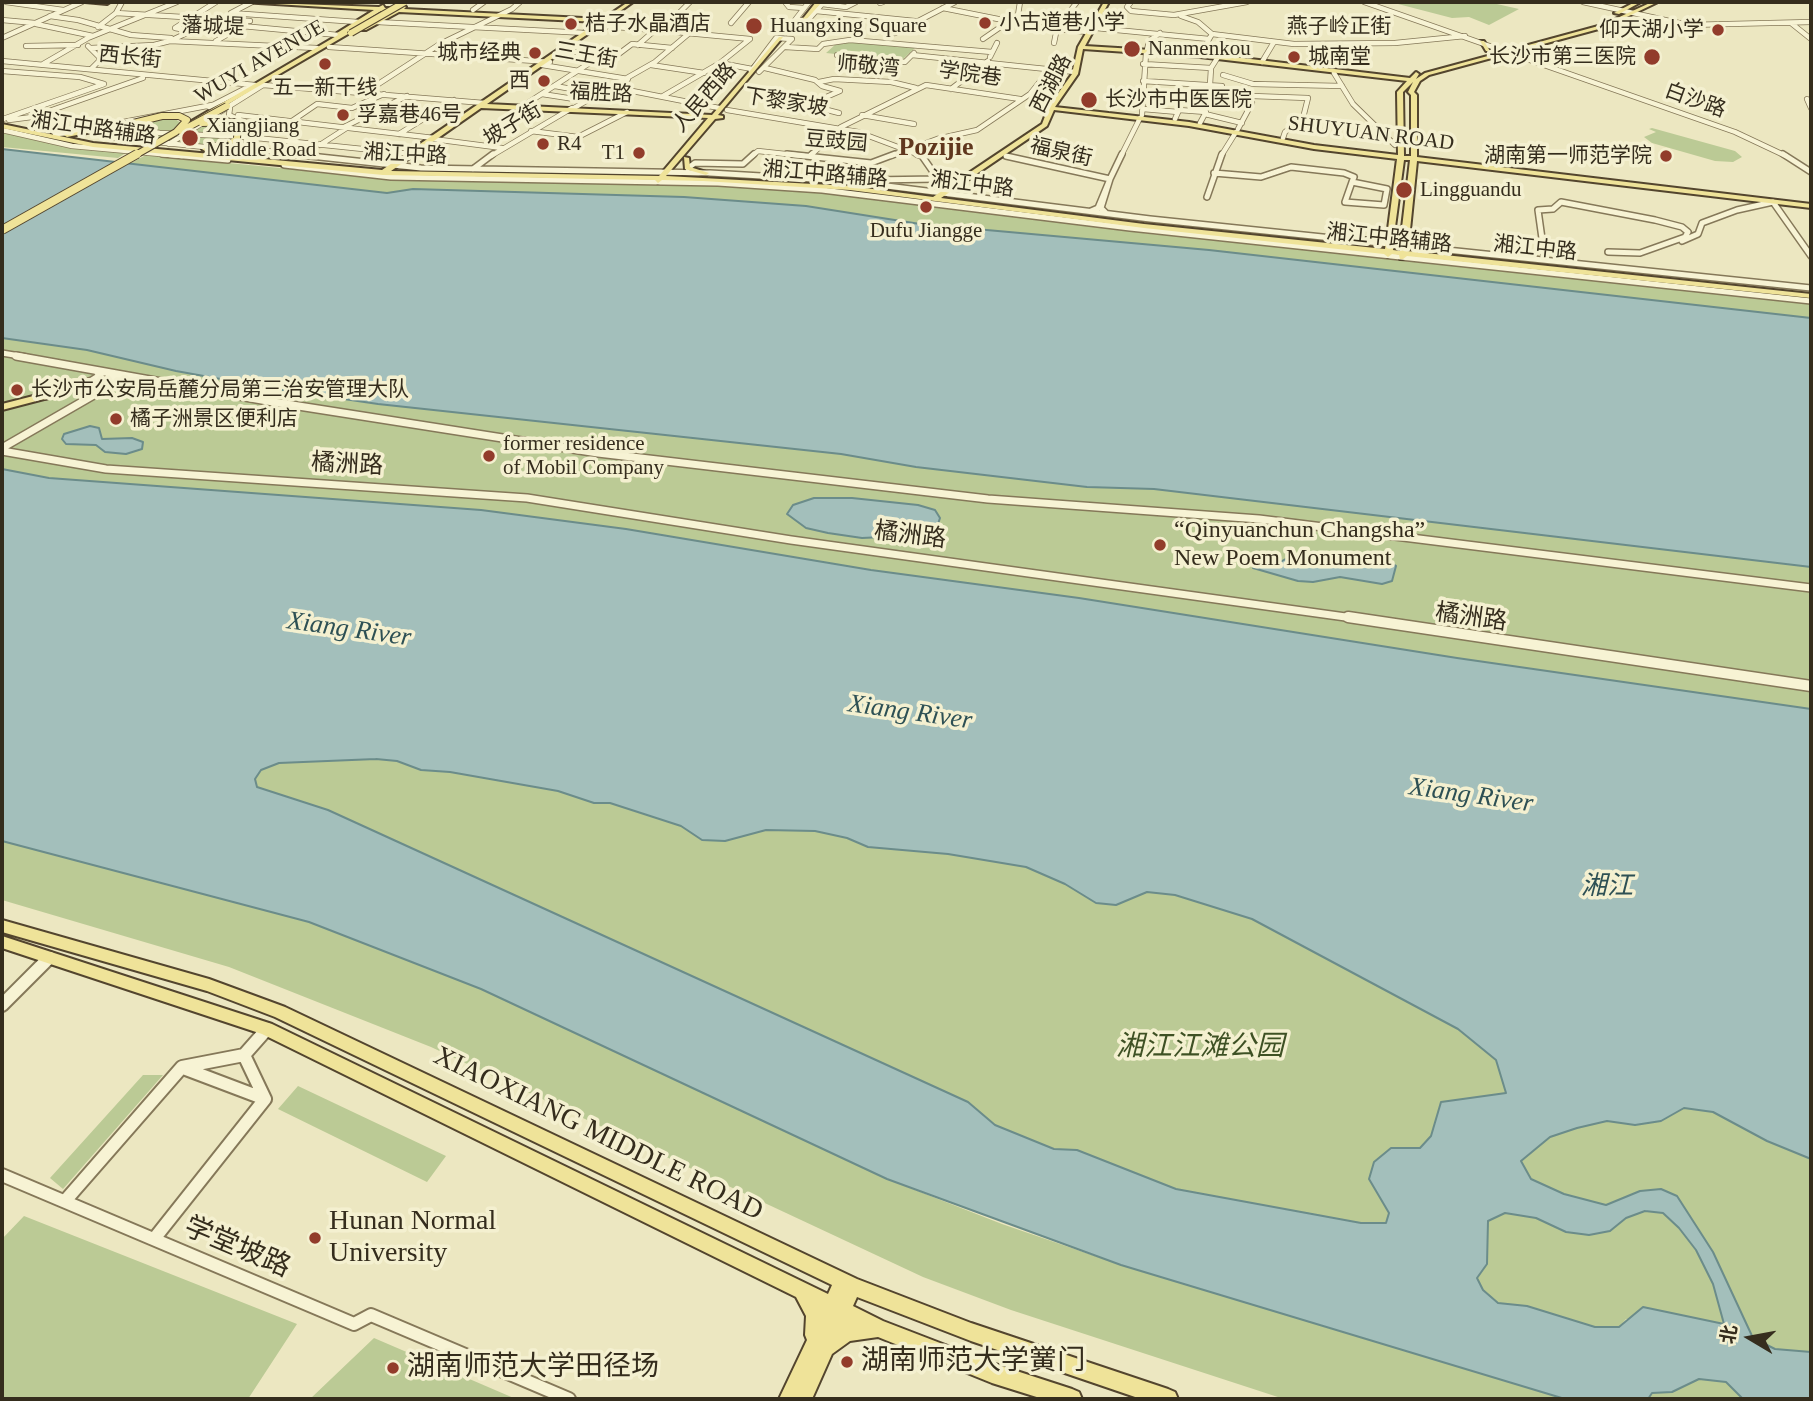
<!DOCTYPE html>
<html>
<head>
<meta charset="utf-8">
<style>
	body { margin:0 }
	#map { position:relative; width:1813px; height:1401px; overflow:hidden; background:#ece7c1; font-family:"Times New Roman","Noto Sans SC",serif }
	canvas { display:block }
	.frame { position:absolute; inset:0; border:4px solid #352d1d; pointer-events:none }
	.north { position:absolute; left:1715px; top:1303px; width:70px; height:70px; -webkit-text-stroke:5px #f4f0d0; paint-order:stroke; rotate:280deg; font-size:19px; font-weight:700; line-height:28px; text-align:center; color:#352d1d }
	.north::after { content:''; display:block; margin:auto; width:24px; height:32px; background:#352d1d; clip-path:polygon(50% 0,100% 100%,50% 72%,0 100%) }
</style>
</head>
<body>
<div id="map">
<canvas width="1813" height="1401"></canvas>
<div class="frame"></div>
<div class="north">北</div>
</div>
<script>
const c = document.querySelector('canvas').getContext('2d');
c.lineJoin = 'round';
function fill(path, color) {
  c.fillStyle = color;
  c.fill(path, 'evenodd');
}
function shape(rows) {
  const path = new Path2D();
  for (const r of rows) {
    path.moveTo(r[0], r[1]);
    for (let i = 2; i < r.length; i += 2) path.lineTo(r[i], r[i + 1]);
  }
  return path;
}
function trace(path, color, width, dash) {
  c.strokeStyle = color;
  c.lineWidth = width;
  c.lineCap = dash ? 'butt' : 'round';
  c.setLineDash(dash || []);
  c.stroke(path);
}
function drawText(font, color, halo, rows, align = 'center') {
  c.font = font + ' "Times New Roman","Noto Sans SC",serif';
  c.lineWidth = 7;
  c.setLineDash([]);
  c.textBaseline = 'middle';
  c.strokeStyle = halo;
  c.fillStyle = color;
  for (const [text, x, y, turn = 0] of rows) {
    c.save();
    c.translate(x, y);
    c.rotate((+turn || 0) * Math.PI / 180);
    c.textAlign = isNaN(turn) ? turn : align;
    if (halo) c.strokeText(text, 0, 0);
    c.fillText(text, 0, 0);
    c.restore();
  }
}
fill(shape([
	[1402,2,1488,2,1519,9,1489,25,1469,17,1452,18,1398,4],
	[849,41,916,47,901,61,826,53,836,44],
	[174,118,181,123,173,130,228,123,232,126,231,138,210,146,111,137,114,131,155,119],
	[1652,128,1735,151,1742,157,1733,162,1715,161,1652,143,1644,137,1656,132,1649,129],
	[2,132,88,150,127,152,118,158,2,147],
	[146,155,373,177,714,185,834,192,1027,215,1150,234,1232,240,1811,304,1811,318,1209,250,920,224,806,206,684,197,414,189,387,193,129,164],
	[2,338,87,350,176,371,276,389,378,404,841,454,916,467,1087,487,1154,489,1811,567,1811,709,1457,658,1079,598,871,570,626,529,481,510,49,478,2,469],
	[376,759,397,761,421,770,450,772,558,791,594,803,610,803,681,826,702,840,725,841,766,830,815,831,847,838,868,847,948,854,1026,867,1065,884,1096,903,1116,905,1147,892,1175,895,1252,918,1458,1029,1496,1060,1506,1093,1441,1102,1431,1136,1420,1149,1391,1148,1383,1202,1389,1213,1386,1223,1361,1223,1176,1189,1077,1150,1054,1149,995,1125,968,1102,328,810,257,787,255,778,261,770,279,763],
	[2,841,309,922,481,989,887,1179,1002,1224,1121,1265,1565,1399,1284,1399,1011,1310,923,1277,431,1047,229,967,2,900],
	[143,1075,163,1075,63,1189,50,1178],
	[298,1086,446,1156,427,1182,278,1109],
	[1684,1108,1713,1112,1767,1141,1811,1159,1811,1352,1775,1349,1753,1338,1677,1196,1660,1189,1640,1191,1606,1205,1564,1194,1531,1179,1521,1161,1550,1137,1577,1128,1607,1121,1635,1125,1661,1121],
	[1645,1211,1663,1213,1679,1228,1696,1250,1713,1284,1724,1325,1626,1319,1619,1327,1595,1328,1527,1306,1498,1303,1483,1290,1477,1278,1487,1264,1488,1221,1505,1213,1536,1218,1566,1232,1610,1231,1626,1218],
	[24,1216,297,1324,248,1399,2,1399,2,1239],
	[374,1338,516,1399,310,1399],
	[1699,1379,1726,1382,1743,1399,1648,1399,1652,1393,1672,1392]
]), '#bbca95');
const water = shape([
	[2,149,387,193,413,189,684,197,806,206,920,224,1209,250,1811,318,1811,567,1154,489,1087,487,916,467,841,454,378,404,276,389,176,371,87,350,2,338,2,149],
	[90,426,99,428,102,439,132,438,143,442,142,449,126,454,105,452,96,445,66,444,62,439,64,434,90,426],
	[2,469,49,478,481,510,626,529,871,570,1079,598,1457,658,1811,709,1811,1159,1767,1141,1713,1112,1684,1108,1661,1121,1635,1125,1607,1121,1577,1128,1550,1137,1521,1161,1531,1179,1564,1194,1606,1205,1640,1191,1661,1189,1677,1196,1713,1252,1753,1338,1775,1349,1811,1352,1811,1399,1743,1399,1726,1382,1699,1379,1672,1392,1652,1393,1648,1399,1565,1399,1121,1265,887,1179,481,989,309,922,2,841,2,469],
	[376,759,397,761,421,770,450,772,558,791,594,803,610,803,681,826,702,840,725,841,766,830,815,831,847,838,868,847,948,854,1026,867,1065,884,1096,903,1116,905,1147,892,1175,895,1252,919,1458,1029,1496,1060,1506,1093,1441,1102,1431,1136,1420,1148,1391,1148,1374,1162,1369,1179,1389,1213,1386,1223,1361,1223,1176,1189,1077,1150,1054,1149,995,1125,968,1102,328,810,257,787,255,779,261,770,279,763,376,759],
	[1645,1211,1663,1213,1679,1228,1696,1250,1713,1284,1724,1324,1643,1307,1619,1327,1595,1327,1527,1306,1498,1303,1483,1290,1477,1278,1487,1264,1488,1221,1505,1213,1536,1218,1566,1232,1589,1235,1610,1231,1626,1218,1645,1211],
	[814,498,852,498,918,505,935,510,940,518,937,527,925,535,862,538,828,533,806,528,787,514,793,505,814,498],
	[1289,557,1334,565,1345,564,1352,558,1383,559,1396,566,1392,581,1382,584,1340,577,1313,582,1298,581,1253,568,1259,562,1275,565,1289,557]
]);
fill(water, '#a3bfbb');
trace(water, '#6b8c8a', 2);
trace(shape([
	[781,38,799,19]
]), '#c7c2a0', 6, [6, 2.5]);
const minorFar4 = shape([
	[6,2,63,10],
	[785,2,789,7,804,8],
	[809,2,795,20,808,20,824,2],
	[1131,2,1127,7,1131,11,1174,15,1247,2],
	[1364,2,1735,132,1786,156],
	[1583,2,1688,25,1811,22],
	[880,3,883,2],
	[822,4,846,7,856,2],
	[943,8,1043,28,1088,32],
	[473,10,484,2],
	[816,11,915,21],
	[116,13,250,21],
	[231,13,358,22],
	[231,13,252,2],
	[50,16,78,20,131,35,171,38,170,41,317,48],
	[1181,16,1198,22,1212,34,1200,55],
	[2,20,35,23],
	[672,20,690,2],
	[377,22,586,33],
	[731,23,749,2],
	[1791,23,1811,39],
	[36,24,93,36],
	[242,26,338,35],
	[602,26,655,30],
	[98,27,116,13,122,2],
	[1096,28,1209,39],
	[191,31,205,31,227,19],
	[895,33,955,2],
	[1212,34,1294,44,1395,43,1465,36],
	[2,38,82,2],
	[983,39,1018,15,1020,2],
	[216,41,246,24],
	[1054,43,1057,28,1077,2],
	[638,45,655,30,750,39,720,63,663,96],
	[26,46,78,45],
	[88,46,101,59,91,69],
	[329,47,550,62],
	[785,47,818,49,823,44,850,40,992,52],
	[91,48,154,45,170,41,191,31,175,28,216,2],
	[1147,50,1149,41,1160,33],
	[565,51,602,55],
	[837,55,905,62,914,53],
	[912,55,1075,72],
	[990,57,997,43],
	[2,61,255,85],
	[1262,62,1274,42],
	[720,63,752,69],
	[43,64,88,38,177,2],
	[1143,64,1211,68],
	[542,65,628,79],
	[651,65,704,73],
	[765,68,815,80,822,86,840,91,810,104],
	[2,71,80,77,104,84,3,119],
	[751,71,776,38,792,39,759,72],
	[1334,73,1353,104,1395,145],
	[1223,75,1253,84,1342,86],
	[1143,81,1222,86],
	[819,82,834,79,891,82,916,88],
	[1210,85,1211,68,1218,57],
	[555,86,599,94],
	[612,87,719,108],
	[951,89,988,61],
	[366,92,440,44,512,9,520,2],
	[542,94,587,101],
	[773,96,839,113],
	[1252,96,1308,98,1303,118,1285,132,1283,138],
	[1144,98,1251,106],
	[1807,99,1811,108],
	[523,106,602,55,616,56,632,44,672,48],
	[209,107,250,86],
	[230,108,229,115,247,123,246,142,253,149,305,156],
	[574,108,655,62,699,25],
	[1143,109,1178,112],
	[727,110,858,132,922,156],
	[1205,114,1242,123],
	[238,115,434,138],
	[862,115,914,124],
	[1142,115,1146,53],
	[1175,119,1179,110,1206,112,1200,123],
	[9,120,32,117,143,78],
	[292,121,317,104,352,108,384,94],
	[118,123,212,105],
	[117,126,160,133,247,137,411,154],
	[344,127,407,96],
	[119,128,108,137,204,147,222,144],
	[1238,129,1252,103],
	[2,130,72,146,182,156],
	[531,131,578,137,627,112],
	[55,134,84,132],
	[399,134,454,100],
	[433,139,502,148],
	[169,144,263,85,484,103],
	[320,145,348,127],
	[491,156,572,108],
	[752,156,758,151,804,156],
	[810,156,841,127,926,85,1020,99],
	[891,156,937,139,977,130,1030,94,1050,69],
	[1121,156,1140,118],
	[1221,156,1236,132]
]);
const minorFar3 = shape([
	[162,154,228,160],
	[292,154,421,168,710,173,847,181,1150,219,1811,288],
	[787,154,871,163,895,154],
	[1783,154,1811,172],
	[810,156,812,154],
	[1006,156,1110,179,1122,154],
	[284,165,391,177,718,183,822,190,1130,228,1811,301],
	[688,168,695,163,743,164,754,154],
	[473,169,493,154],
	[1214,173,1261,177,1291,167,1344,173,1354,177,1352,182],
	[870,180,938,179,922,156,917,154],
	[1352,182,1387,189,1384,205,1345,202,1352,182],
	[1207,197,1222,154],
	[1091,211,1098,208,1110,179,1101,208,1106,213],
	[1682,241,1698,234,1702,223,1737,210,1773,202,1811,256],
	[1545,260,1538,210,1553,209,1561,202,1655,220,1682,227,1688,232,1685,237,1640,253,1608,252],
	[2,353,26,357]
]);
const minorFar2 = shape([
	[16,356,273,402,598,453,988,499,1259,519,1811,588],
	[45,396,92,381,100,376,97,371],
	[2,448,106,388,114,382,114,377,109,374],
	[2,451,106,469,527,498,791,540,1360,619]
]);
const minorFar1 = shape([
	[1348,617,1811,686],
	[48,959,50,957]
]);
const minor = shape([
	[2,1005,49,958],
	[244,1055,267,1029],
	[183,1068,265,1099],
	[2,1175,354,1324,371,1315,569,1399],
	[65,1201,182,1067,244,1055,265,1099,154,1239]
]);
const major = shape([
	[85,2,110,2,107,4,85,2],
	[242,2,379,7,383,5,385,8,397,8,403,5,406,7,404,9,603,19,628,2,633,2,609,19,612,20,612,22,605,22,487,104,712,115,779,37,783,37,718,115,723,116,723,118,715,119,666,176,850,186,933,197,1042,124,1049,106,1072,74,1078,47,1104,2,1109,2,1085,46,1200,53,1410,78,1416,72,1419,74,1416,79,1425,73,1602,25,1652,2,1658,2,1606,27,1429,75,1420,81,1414,92,1417,95,1417,157,1811,204,1811,208,1417,161,1410,230,1417,239,1437,248,1430,250,1411,243,1409,239,1407,251,1811,294,1811,298,1407,256,1403,259,1400,259,1399,255,1392,254,1388,257,1384,254,1144,228,850,190,703,181,662,180,658,183,655,180,383,175,93,147,2,128,2,124,93,143,382,170,598,22,399,12,366,30,362,30,362,28,392,11,381,11,347,32,348,34,182,131,178,131,178,129,338,35,337,33,374,10,242,2],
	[1083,49,1200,57,1407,81,1397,92,1398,155,1314,145,1189,122,1055,107,1078,74,1083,49],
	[1413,82,1408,92,1411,95,1411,156,1404,156,1403,92,1413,82],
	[481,108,708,118,659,176,391,171,481,108],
	[1054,110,1189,126,1314,149,1397,159,1388,229,1377,236,1357,240,1361,242,1379,240,1387,236,1385,249,1144,224,941,198,1047,126,1054,110],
	[1404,160,1410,160,1402,228,1395,227,1404,160],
	[1395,232,1402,233,1400,251,1393,250,1395,232],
	[816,2,822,2,805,21,801,21,816,2],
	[1635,2,1641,2,1619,14,1614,13,1635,2],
	[1480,41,1484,41,1490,51,1486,51,1480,41],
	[114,124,117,126,116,127,67,137,64,135,114,124],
	[235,137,240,138,229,146,205,151,202,149,225,143,235,137],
	[684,157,689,158,690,167,709,173,706,175,685,169,684,157],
	[45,393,50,396,48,398,2,410,2,404,45,393],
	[2,920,209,979,285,1007,857,1279,971,1323,1168,1389,1175,1392,1178,1399,1141,1399,971,1341,857,1297,853,1306,883,1321,992,1363,1072,1389,1079,1392,1082,1399,1043,1399,992,1383,878,1337,850,1341,832,1354,812,1399,779,1399,807,1340,805,1335,806,1316,796,1297,262,1034,2,948,2,936,272,1024,828,1294,832,1285,275,1017,207,991,2,932,2,920]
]);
trace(minorFar4, '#857859', 6);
trace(minorFar3, '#857859', 8);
trace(minorFar2, '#857859', 10);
trace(minorFar1, '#857859', 13);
trace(minor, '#857859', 16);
trace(major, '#53452e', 4);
trace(minorFar4, '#f7f3d4', 4.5);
trace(minorFar3, '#f7f3d4', 5);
trace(minorFar2, '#f7f3d4', 7);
trace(minorFar1, '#f7f3d4', 10);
trace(minor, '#f7f3d4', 12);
fill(major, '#efe399');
const majorBridgeFar1 = shape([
	[351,33,405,2],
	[202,123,234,122,238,125,237,138],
	[117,127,162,116,179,116,187,120,176,132,134,156],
	[181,131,227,106]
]);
const majorBridge = shape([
	[2,230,137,154]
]);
trace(majorBridgeFar1, '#53452e', 8, []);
trace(majorBridge, '#53452e', 10, []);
trace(majorBridgeFar1, '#efe399', 6);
trace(majorBridge, '#efe399', 8);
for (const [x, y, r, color] of [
	[985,23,7,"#923c2b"],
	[571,24,7,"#923c2b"],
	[754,26,9,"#923c2b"],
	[1718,30,7,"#923c2b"],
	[1132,49,9,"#923c2b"],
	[535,53,7,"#923c2b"],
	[1294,57,7,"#923c2b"],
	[1652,57,9,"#923c2b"],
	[325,64,7,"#923c2b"],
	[544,81,7,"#923c2b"],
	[1089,100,9,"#923c2b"],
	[343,115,7,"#923c2b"],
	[190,138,9,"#923c2b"],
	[543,144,7,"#923c2b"],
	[639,153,7,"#923c2b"],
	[1666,156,7,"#923c2b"],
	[1404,190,9,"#923c2b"],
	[926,207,7,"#923c2b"],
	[17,390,7,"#923c2b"],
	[116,419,7,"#923c2b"],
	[489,456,7,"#923c2b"],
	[1160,545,7,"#923c2b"],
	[315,1238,7,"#923c2b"],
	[847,1362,7,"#923c2b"],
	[393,1368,7,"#923c2b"]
]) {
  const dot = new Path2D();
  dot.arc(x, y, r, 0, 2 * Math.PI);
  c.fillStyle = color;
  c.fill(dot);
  trace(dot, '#f4f0d0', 2.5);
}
drawText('21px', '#352d1d', '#f4f0d0', [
	["小古道巷小学",999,23],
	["桔子水晶酒店",585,24],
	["Huangxing Square",770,26],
	["仰天湖小学",1704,30,"right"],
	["Nanmenkou",1148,49],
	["城市经典",521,53,"right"],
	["城南堂",1308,57],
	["长沙市第三医院",1636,57,"right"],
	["西",530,81,"right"],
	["五一新干线",325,88,"center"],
	["长沙市中医医院",1105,100],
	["孚嘉巷46号",357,115],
	["Xiangjiang",206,126],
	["Middle Road",206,150],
	["R4",557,144],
	["T1",625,153,"right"],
	["湖南第一师范学院",1652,156,"right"],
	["Lingguandu",1420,190],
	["Dufu Jiangge",926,231,"center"],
	["长沙市公安局岳麓分局第三治安管理大队",31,390],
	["橘子洲景区便利店",130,419],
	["former residence",503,444],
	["of Mobil Company",503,468]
], 'left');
drawText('21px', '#352d1d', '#f4f0d0', [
	["藩城堤",213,27,2],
	["燕子岭正街",1339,27],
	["三王街",586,56,10],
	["西长街",130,58,6],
	["WUYI AVENUE",260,62,-30],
	["师敬湾",868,67,5],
	["学院巷",970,75,8],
	["西湖路",1052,84,-63],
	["福胜路",601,94,3],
	["人民西路",705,98,-49],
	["白沙路",1695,101,20],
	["下黎家坡",786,103,9],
	["坡子街",513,125,-31],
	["湘江中路辅路",93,129,8],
	["SHUYUAN ROAD",1371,134,7],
	["豆豉园",836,142,5],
	["福泉街",1061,153,13],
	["湘江中路",405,155,3],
	["湘江中路辅路",825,175,5],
	["湘江中路",972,185,7],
	["湘江中路辅路",1389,239,6],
	["湘江中路",1535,249,6]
]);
drawText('24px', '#352d1d', '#f4f0d0', [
	["橘洲路",347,465,3],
	["橘洲路",910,536,7],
	["橘洲路",1471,618,8]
]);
drawText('24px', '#352d1d', '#f4f0d0', [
	["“Qinyuanchun Changsha”",1174,531],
	["New Poem Monument",1174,559]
], 'left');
drawText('bold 26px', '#60371e', '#f4f0d0', [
	["Pozijie",936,148]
]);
drawText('italic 26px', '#2d5054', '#f4f0d0', [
	["Xiang River",349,630,8],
	["Xiang River",910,713,8],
	["Xiang River",1471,796,8],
	["湘江",1607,887]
]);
drawText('italic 28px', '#3e5124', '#f4f0d0', [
	["湘江江滩公园",1200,1048]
]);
drawText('28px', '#352d1d', '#f4f0d0', [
	["XIAOXIANG MIDDLE ROAD",598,1134,26],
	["学堂坡路",237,1248,23]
]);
drawText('28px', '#352d1d', '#f4f0d0', [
	["Hunan Normal",329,1222],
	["University",329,1254],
	["湖南师范大学黉门",861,1362],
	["湖南师范大学田径场",407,1368]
], 'left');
</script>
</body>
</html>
